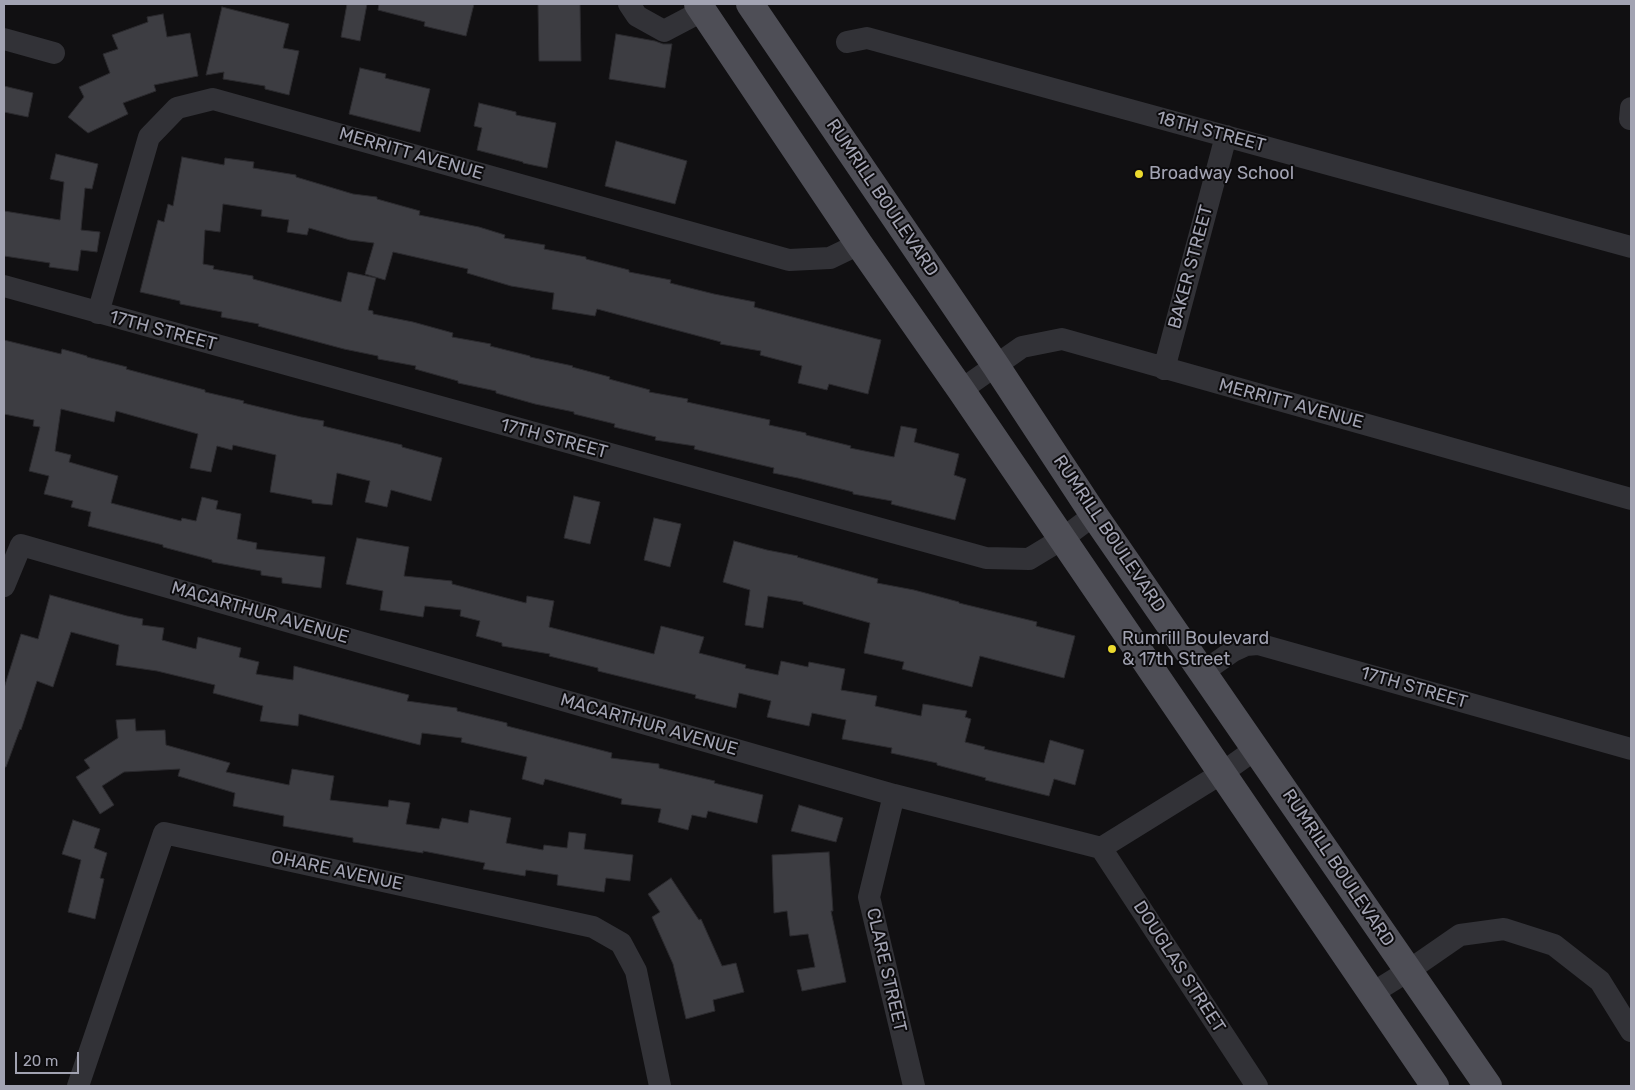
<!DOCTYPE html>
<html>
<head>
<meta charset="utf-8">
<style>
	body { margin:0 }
	#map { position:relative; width:1635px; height:1090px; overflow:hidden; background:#111012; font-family:Rubik,sans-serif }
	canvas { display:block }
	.frame { position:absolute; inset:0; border:5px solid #a2a3b2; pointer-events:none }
	.scale { position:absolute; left:15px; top:1052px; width:64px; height:22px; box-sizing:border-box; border:2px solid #a2a3b2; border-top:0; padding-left:6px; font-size:15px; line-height:18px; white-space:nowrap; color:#a2a3b2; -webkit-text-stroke:4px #0c0b0d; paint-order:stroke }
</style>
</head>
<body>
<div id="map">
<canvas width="1635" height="1090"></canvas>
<div class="frame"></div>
<div class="scale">20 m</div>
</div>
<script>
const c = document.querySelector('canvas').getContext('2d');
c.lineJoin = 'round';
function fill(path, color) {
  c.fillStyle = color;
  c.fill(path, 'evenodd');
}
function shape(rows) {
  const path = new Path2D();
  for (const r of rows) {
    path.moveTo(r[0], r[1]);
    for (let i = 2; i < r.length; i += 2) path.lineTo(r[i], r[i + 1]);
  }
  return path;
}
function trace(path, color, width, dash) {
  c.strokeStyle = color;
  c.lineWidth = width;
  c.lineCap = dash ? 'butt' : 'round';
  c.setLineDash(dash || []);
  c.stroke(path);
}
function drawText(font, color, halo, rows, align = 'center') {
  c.font = font + ' Rubik,sans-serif';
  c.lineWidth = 4;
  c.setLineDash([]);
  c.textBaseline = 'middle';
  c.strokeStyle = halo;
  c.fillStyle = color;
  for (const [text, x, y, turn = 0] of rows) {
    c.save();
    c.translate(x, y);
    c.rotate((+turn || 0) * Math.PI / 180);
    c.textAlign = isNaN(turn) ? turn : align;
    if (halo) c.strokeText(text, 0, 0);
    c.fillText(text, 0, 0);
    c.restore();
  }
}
const building = shape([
	[347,4,367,4,360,41,341,37,347,4],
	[379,4,474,4,466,36,424,26,425,22,378,10,379,4],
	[538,4,580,4,581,61,539,61,538,4],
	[222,7,289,24,283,48,299,51,289,95,265,89,265,86,223,79,224,72,206,75,222,7],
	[163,14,167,37,190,33,198,76,154,85,156,91,123,103,128,114,88,133,68,117,84,97,79,87,110,73,103,54,118,49,112,35,148,22,147,17,163,14],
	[616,34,655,41,663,44,672,44,665,88,609,79,616,34],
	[360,68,386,74,385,78,430,89,420,132,349,114,360,68],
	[4,86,33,93,28,117,4,112,4,86],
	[479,103,516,112,516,115,556,123,547,168,523,163,523,162,477,150,482,128,474,126,479,103],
	[616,141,687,161,675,204,605,186,616,141],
	[56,154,98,164,92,189,85,188,81,230,100,232,97,252,81,250,78,271,49,267,50,263,4,256,4,211,60,220,64,182,50,179,56,154],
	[182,157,224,165,225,158,254,162,253,168,296,175,296,177,353,194,377,197,377,199,420,211,419,215,479,227,505,235,504,238,545,245,544,249,586,257,586,259,629,270,629,272,671,280,670,283,714,294,755,302,754,307,881,340,868,394,829,384,827,390,798,383,802,366,760,355,761,351,720,344,721,342,597,309,595,316,552,309,554,293,511,286,467,273,468,269,393,252,385,280,365,274,374,243,350,240,309,228,307,235,287,232,289,220,261,216,262,210,223,204,220,232,205,230,203,264,214,266,213,269,253,276,253,279,341,302,348,272,376,278,368,310,373,311,373,314,413,322,453,333,452,337,491,344,490,346,530,356,530,357,573,366,572,367,610,377,609,379,650,390,649,392,688,399,687,402,770,420,769,425,806,433,806,435,851,446,850,448,894,457,901,426,917,429,914,442,959,454,954,475,966,479,955,520,891,504,892,501,853,494,853,492,798,478,773,473,774,468,694,449,695,446,655,440,656,437,614,427,615,424,574,414,574,412,535,404,496,393,496,391,458,383,458,381,415,369,416,366,378,359,378,356,344,349,258,326,259,324,221,317,222,312,180,304,180,301,140,292,158,220,164,222,168,204,173,206,182,157],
	[4,340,61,354,62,349,87,356,87,357,127,367,126,369,167,380,205,390,205,392,244,401,243,403,301,417,324,421,323,426,402,445,402,447,442,458,431,501,391,490,387,507,365,502,370,481,337,473,332,505,312,503,312,500,270,492,276,455,233,445,232,450,217,446,211,472,190,468,198,434,116,411,114,422,61,409,55,451,71,455,69,462,118,476,111,503,181,521,182,518,196,521,202,497,218,501,216,509,241,514,237,539,257,543,256,549,325,557,321,588,282,583,282,578,261,575,261,571,212,562,212,560,163,547,163,545,88,526,91,512,71,507,73,501,44,494,49,476,29,471,40,427,33,426,34,420,4,414,4,340],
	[574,496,600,502,590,544,564,538,574,496],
	[654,518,681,524,670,567,644,560,654,518],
	[357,538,409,547,404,576,452,581,452,584,526,603,527,596,554,601,549,627,654,654,661,626,704,637,699,653,746,665,745,668,778,675,781,661,808,667,809,662,845,669,841,690,877,696,875,706,921,716,923,704,967,711,965,717,971,719,965,742,985,747,984,749,1044,763,1050,740,1084,750,1075,785,1054,779,1049,796,985,780,986,778,937,765,937,763,891,753,892,748,842,739,846,720,812,713,809,726,767,717,771,701,739,693,736,708,695,698,696,695,598,671,598,668,549,656,550,654,502,646,502,643,476,636,480,621,460,616,461,610,425,606,423,617,380,610,383,591,346,584,357,538],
	[734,541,767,550,798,556,797,557,878,579,877,583,914,590,959,602,959,603,1037,622,1036,626,1075,636,1064,678,980,656,972,687,902,669,904,662,864,653,870,623,803,604,803,602,768,596,763,628,745,625,750,590,723,582,734,541],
	[50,595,127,616,143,619,142,625,164,628,162,640,196,649,198,637,241,648,239,657,259,662,256,674,293,680,294,666,409,695,407,701,457,708,457,711,507,723,507,726,612,753,611,758,659,764,659,768,715,781,714,783,763,795,757,823,708,811,706,818,692,815,688,830,658,822,661,809,621,804,622,799,545,779,543,785,522,779,527,757,461,742,462,738,422,733,420,745,299,714,298,726,260,721,263,706,213,693,215,685,157,671,116,665,119,645,71,632,53,687,37,681,21,730,20,729,6,767,4,767,4,688,21,634,38,639,50,595],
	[135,719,136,731,165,730,166,745,230,763,226,772,289,785,292,769,334,776,330,800,388,807,389,800,410,803,406,824,439,829,442,818,468,823,470,810,511,818,506,843,543,850,544,845,567,848,569,832,586,834,584,849,633,855,630,881,606,878,604,892,557,885,558,875,526,870,525,876,483,869,485,863,423,851,423,853,353,842,353,838,283,826,284,816,233,806,235,793,178,776,180,769,124,772,102,786,114,805,100,814,76,777,90,768,84,760,118,738,116,720,135,719],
	[799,805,843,818,836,842,791,831,799,805],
	[73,820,100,829,94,848,107,853,100,878,104,879,95,919,68,912,81,860,62,854,73,820],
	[829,852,833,911,831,911,846,982,802,991,797,970,815,967,808,934,790,936,787,911,774,913,772,855,829,852],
	[671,878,699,920,701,919,722,966,736,963,744,992,713,1000,715,1011,686,1019,673,964,652,917,660,912,648,894,671,878]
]);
fill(building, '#3d3d42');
trace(building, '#2b2a2e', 1);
trace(shape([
	[629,4,637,16,664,31,702,11],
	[4,39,54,53],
	[847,42,867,38,1631,247],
	[1631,108,1630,119,1631,119],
	[4,286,986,558,1029,559,1062,539,1094,515],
	[98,313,149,137,177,108,213,99,789,260,830,258,859,244],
	[1164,369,1226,136],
	[961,390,1022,347,1062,339,1631,499],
	[4,586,21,545,894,795,1101,848,1222,773,1257,748],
	[1203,672,1233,651,1246,645,1258,644,1631,749],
	[894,795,869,897,914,1086],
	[1101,848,1257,1086],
	[1371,994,1408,971,1460,935,1504,929,1554,945,1600,981,1631,1031],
	[78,1086,164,833,593,927,621,943,636,971,660,1086]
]), '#323237', 22);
trace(shape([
	[698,4,859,244,961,390,1435,1086],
	[750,4,996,366,1094,515,1488,1086]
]), '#4e4e56', 28);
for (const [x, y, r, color] of [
	[1139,174,5,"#ecda2e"],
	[1112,649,5,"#ecda2e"]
]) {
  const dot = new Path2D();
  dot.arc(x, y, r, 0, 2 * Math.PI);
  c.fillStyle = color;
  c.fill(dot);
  trace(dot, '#0c0b0d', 2);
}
drawText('18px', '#a2a3b2', '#0c0b0d', [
	["18TH STREET",1211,132,15],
	["MERRITT AVENUE",411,154,16],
	["RUMRILL BOULEVARD",882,198,56],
	["BAKER STREET",1191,267,-75],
	["17TH STREET",163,331,15],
	["MERRITT AVENUE",1291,404,15],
	["17TH STREET",554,439,15],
	["RUMRILL BOULEVARD",1109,534,56],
	["MACARTHUR AVENUE",260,613,16],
	["17TH STREET",1414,688,16],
	["MACARTHUR AVENUE",649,725,16],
	["RUMRILL BOULEVARD",1338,868,56],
	["OHARE AVENUE",337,871,12],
	["DOUGLAS STREET",1179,967,57],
	["CLARE STREET",886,970,77]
]);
drawText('18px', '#a2a3b2', '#0c0b0d', [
	["Broadway School",1149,174],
	["Rumrill Boulevard",1122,639],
	["& 17th Street",1122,660]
], 'left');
</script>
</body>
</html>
